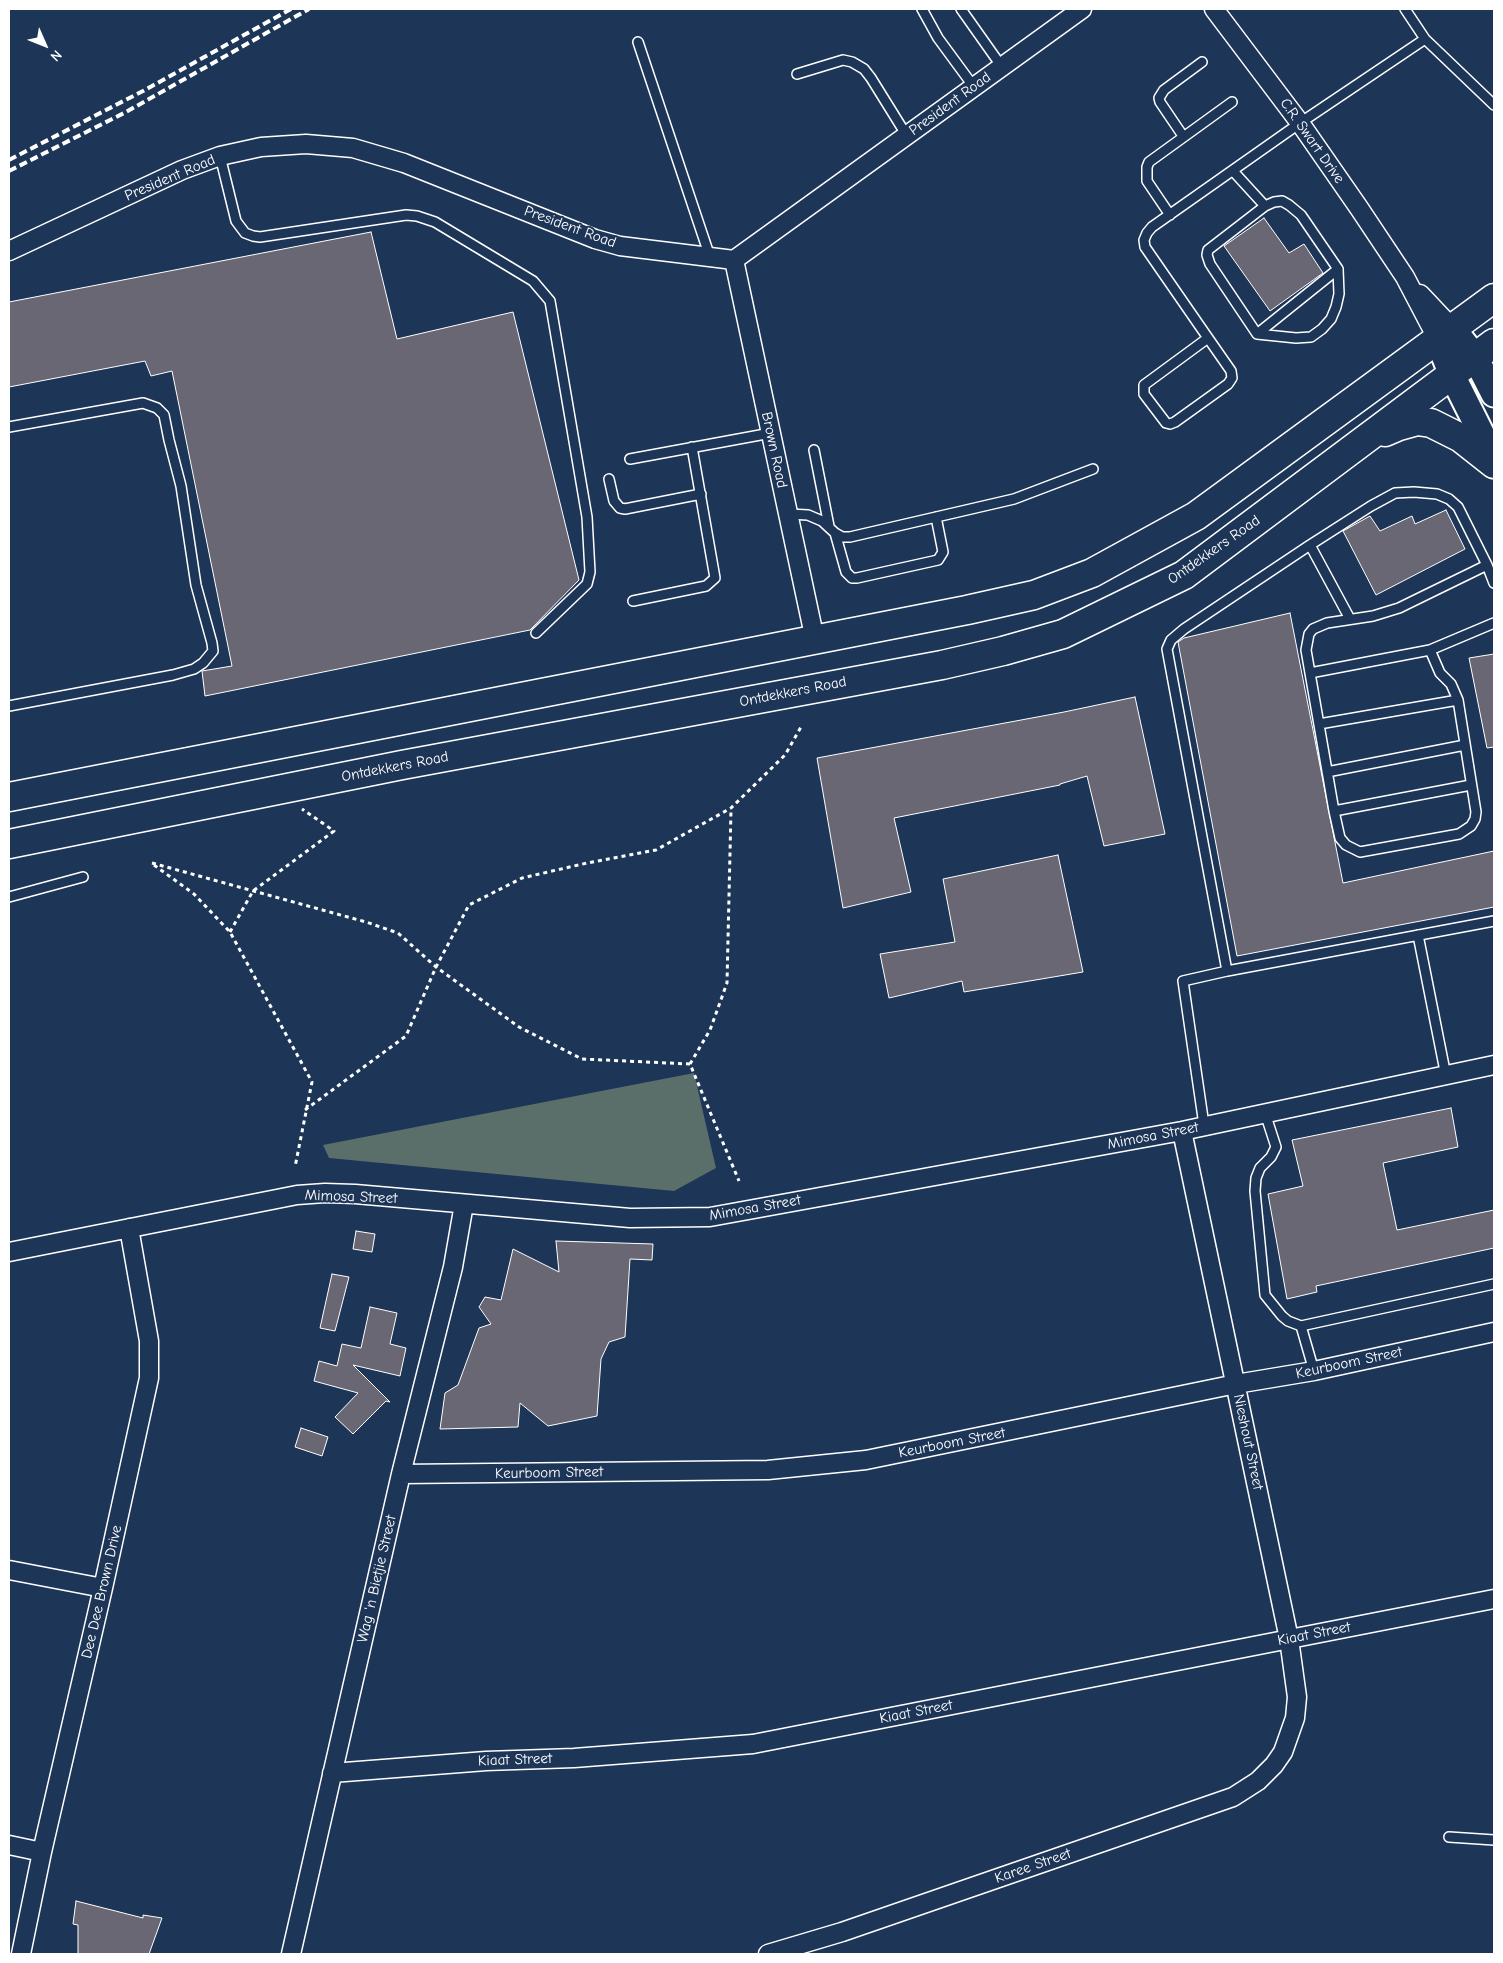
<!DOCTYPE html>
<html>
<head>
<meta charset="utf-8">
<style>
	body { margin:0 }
	#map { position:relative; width:1503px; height:1963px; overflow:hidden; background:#1d3557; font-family:"Comic Neue",sans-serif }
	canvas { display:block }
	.frame { position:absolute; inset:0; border:10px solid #fff; pointer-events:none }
	.north { position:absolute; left:20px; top:20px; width:50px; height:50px; -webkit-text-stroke:4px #1d3557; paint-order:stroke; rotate:134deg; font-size:14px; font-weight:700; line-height:20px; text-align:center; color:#fff }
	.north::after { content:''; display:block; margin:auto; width:18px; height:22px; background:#fff; clip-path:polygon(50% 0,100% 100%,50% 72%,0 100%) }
</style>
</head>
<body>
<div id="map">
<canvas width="1503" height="1963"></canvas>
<div class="frame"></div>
<div class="north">N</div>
</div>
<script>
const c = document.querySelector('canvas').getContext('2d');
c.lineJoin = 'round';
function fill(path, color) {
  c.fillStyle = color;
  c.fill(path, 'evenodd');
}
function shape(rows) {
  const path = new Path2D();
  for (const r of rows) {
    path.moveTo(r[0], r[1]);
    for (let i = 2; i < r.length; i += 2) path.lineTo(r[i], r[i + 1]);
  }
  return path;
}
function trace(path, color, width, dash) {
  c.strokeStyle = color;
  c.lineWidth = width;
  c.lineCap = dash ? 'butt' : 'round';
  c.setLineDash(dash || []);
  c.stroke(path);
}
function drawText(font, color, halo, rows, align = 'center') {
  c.font = font + ' "Comic Neue",sans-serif';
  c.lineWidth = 4;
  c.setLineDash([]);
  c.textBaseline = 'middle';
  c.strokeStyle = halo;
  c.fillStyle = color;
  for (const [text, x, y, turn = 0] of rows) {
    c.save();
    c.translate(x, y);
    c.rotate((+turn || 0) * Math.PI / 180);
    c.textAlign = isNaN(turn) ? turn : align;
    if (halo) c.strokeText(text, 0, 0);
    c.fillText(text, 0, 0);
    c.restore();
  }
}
fill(shape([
	[694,1073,716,1168,674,1191,329,1158,323,1145]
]), '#5a6e6a');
const building = shape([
	[1264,218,1289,253,1304,244,1323,273,1270,311,1224,246,1264,218],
	[371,232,397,339,513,312,579,580,530,630,205,696,202,671,232,666,172,371,151,376,145,361,9,387,9,302,371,232],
	[1446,510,1465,549,1376,595,1343,531,1370,516,1380,531,1412,516,1415,524,1446,510],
	[1290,613,1343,883,1494,851,1494,907,1237,956,1178,642,1184,638,1290,613],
	[1494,654,1494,747,1487,748,1469,658,1494,654],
	[1135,697,1165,834,1104,846,1087,776,1060,784,1060,785,894,818,911,892,843,908,817,758,1064,712,1135,697],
	[1058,855,1083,972,964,992,962,981,889,998,880,954,955,942,943,879,1058,855],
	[1451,1108,1458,1147,1383,1163,1397,1230,1494,1210,1494,1248,1316,1286,1317,1292,1287,1299,1268,1194,1303,1186,1292,1140,1451,1108],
	[356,1231,375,1234,372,1252,353,1249,356,1231],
	[556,1241,653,1244,652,1260,630,1259,625,1337,609,1342,601,1359,597,1416,548,1426,520,1403,518,1427,440,1429,445,1393,458,1385,479,1328,491,1324,479,1307,485,1297,501,1300,513,1249,559,1272,556,1241],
	[332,1274,349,1277,335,1331,320,1328,332,1274],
	[370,1307,397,1313,390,1344,406,1348,400,1376,353,1365,390,1402,386,1401,353,1434,335,1417,358,1393,314,1381,319,1361,337,1366,342,1344,361,1348,370,1307],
	[301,1428,328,1437,322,1456,295,1447,301,1428],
	[76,1901,143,1918,143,1915,162,1918,149,1954,78,1954,78,1925,73,1924,76,1901]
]);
fill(building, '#6a6775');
trace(building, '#fff', 1);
const service = shape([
	[922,9,938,38,974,87],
	[961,9,1002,67],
	[1405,9,1425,39,1494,105],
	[638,42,710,257],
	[797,74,843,60,852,62,864,69,871,78,907,136],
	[1183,136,1160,102,1159,98,1164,90,1202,62],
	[220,156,236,221,245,233,253,236,260,237,406,215,417,216,435,222,533,281,550,301,587,517,590,572,587,584,536,633],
	[1233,171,1265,206],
	[1282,201,1289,205,1301,215,1338,269,1257,334,1210,264,1207,255,1208,250,1265,206,1274,202,1282,201],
	[1170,215,1147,181,1147,167,1149,162,1232,102],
	[1257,334,1296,338,1311,337,1322,329,1331,319,1336,307,1339,294,1338,269],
	[1208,338,1144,385,1144,394,1166,423,1170,424,1175,422,1228,384,1232,378,1231,371,1208,338,1145,247,1144,240,1147,233,1152,227,1300,123,1425,39],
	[9,427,143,403,157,408,164,415,169,440,181,486,196,585,212,643,213,651,203,663,194,669,173,675,9,706],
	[814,450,829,526],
	[630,459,771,433],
	[609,479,614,501,620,508,625,509,701,494],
	[788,514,808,515,822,521,835,533,842,537,850,537,1014,499,1093,469],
	[835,533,846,572,852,578,857,578,938,560,943,552,936,517],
	[1494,583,1487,565,1399,608,1373,616,1327,623,1313,629,1309,634,1306,650,1334,811,1340,838,1346,845,1360,852,1459,834,1471,826,1475,819,1476,812,1458,700,1451,684,1440,673,1430,650,1494,623],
	[633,601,706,586,715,578,692,447],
	[1350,619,1310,545,1371,506,1395,493,1414,492,1437,494,1449,499,1458,507,1487,565],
	[1310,673,1430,650],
	[1319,724,1458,700],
	[1327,772,1465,745],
	[1334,811,1471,785],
	[9,897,83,877],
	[1418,935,1446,1076],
	[1227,971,1494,921],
	[1265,1113,1276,1147,1271,1157,1260,1168,1256,1178,1255,1191,1265,1295,1282,1316,1288,1321,1301,1326,1494,1284],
	[1204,1125,1183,981,1227,971,1167,649,1171,640,1184,629,1310,545],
	[1301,1326,1314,1371],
	[1449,1837,1494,1840]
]);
const minor = shape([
	[1214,9,1300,123,1359,208,1405,277,1438,340],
	[9,251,182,170,220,156,261,147,306,144,353,148,404,163,595,239,620,246,734,260,1082,9],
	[734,260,815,640],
	[1420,294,1453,329],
	[9,1252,297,1195,325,1193,355,1194,630,1218,710,1217,1182,1131,1494,1065],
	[401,1474,768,1470,866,1460,1236,1384,1314,1371,1494,1332],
	[9,1570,103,1588],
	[332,1773,486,1761,574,1758,753,1744,1494,1599],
	[9,1845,42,1852],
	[21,1954,42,1852,103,1588,149,1378,149,1341,129,1228],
	[291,1954,401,1474,453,1267,464,1204],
	[768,1954,842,1932,1233,1797,1258,1781,1274,1765,1283,1752,1295,1718,1297,1697,1289,1639,1182,1131]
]);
const secondary = shape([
	[1453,329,1475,357,1494,394],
	[1438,340,1452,375,1494,459]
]);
const primary = shape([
	[1385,432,1399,426,1417,421,1431,423,1461,438,1494,464],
	[9,797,967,610,1034,595,1092,573,1196,516,1494,298],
	[9,844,402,765,942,665,1003,651,1063,634,1184,575,1494,343]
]);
trace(service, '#fff', 12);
trace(minor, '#fff', 21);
trace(secondary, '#fff', 29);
trace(primary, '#fff', 31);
trace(shape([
	[152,863,366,922,398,933,436,967,519,1027,582,1059,690,1064,739,1181],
	[154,865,194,894,230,932,312,1082,295,1167],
	[230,932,253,891,334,831,302,809],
	[690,1064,710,1030,727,983,731,809],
	[305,1110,406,1036,436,967,469,905,522,878,587,863,656,850,731,808,785,755,801,727]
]), '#fff', 3, [4, 4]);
trace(service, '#1d3557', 9);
trace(minor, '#1d3557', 18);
trace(secondary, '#1d3557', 25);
trace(primary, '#1d3557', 28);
trace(shape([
	[9,160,143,91,291,9],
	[9,171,126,112,309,9]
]), '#fff', 4, [8, 4]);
drawText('15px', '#fff', '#1d3557', [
	["President Road",950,104,-36],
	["C.R. Swart Drive",1312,141,55],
	["President Road",170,178,-23],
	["President Road",570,227,20],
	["Brown Road",774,450,78],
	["Ontdekkers Road",1214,550,-35],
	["Ontdekkers Road",793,692,-11],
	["Ontdekkers Road",395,767,-11],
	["Mimosa Street",1153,1136,-11],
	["Mimosa Street",351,1197,2],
	["Mimosa Street",755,1208,-10],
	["Keurboom Street",1349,1363,-12],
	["Nieshout Street",1248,1442,78],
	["Keurboom Street",952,1443,-11],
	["Keurboom Street",549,1473,-1],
	["Wag 'n Bietjie Street",377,1579,-77],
	["Dee Dee Brown Drive",102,1592,-77],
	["Kiaat Street",1314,1634,-11],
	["Kiaat Street",916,1712,-11],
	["Kiaat Street",515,1760,-2],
	["Karee Street",1033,1866,-19]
]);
</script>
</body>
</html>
